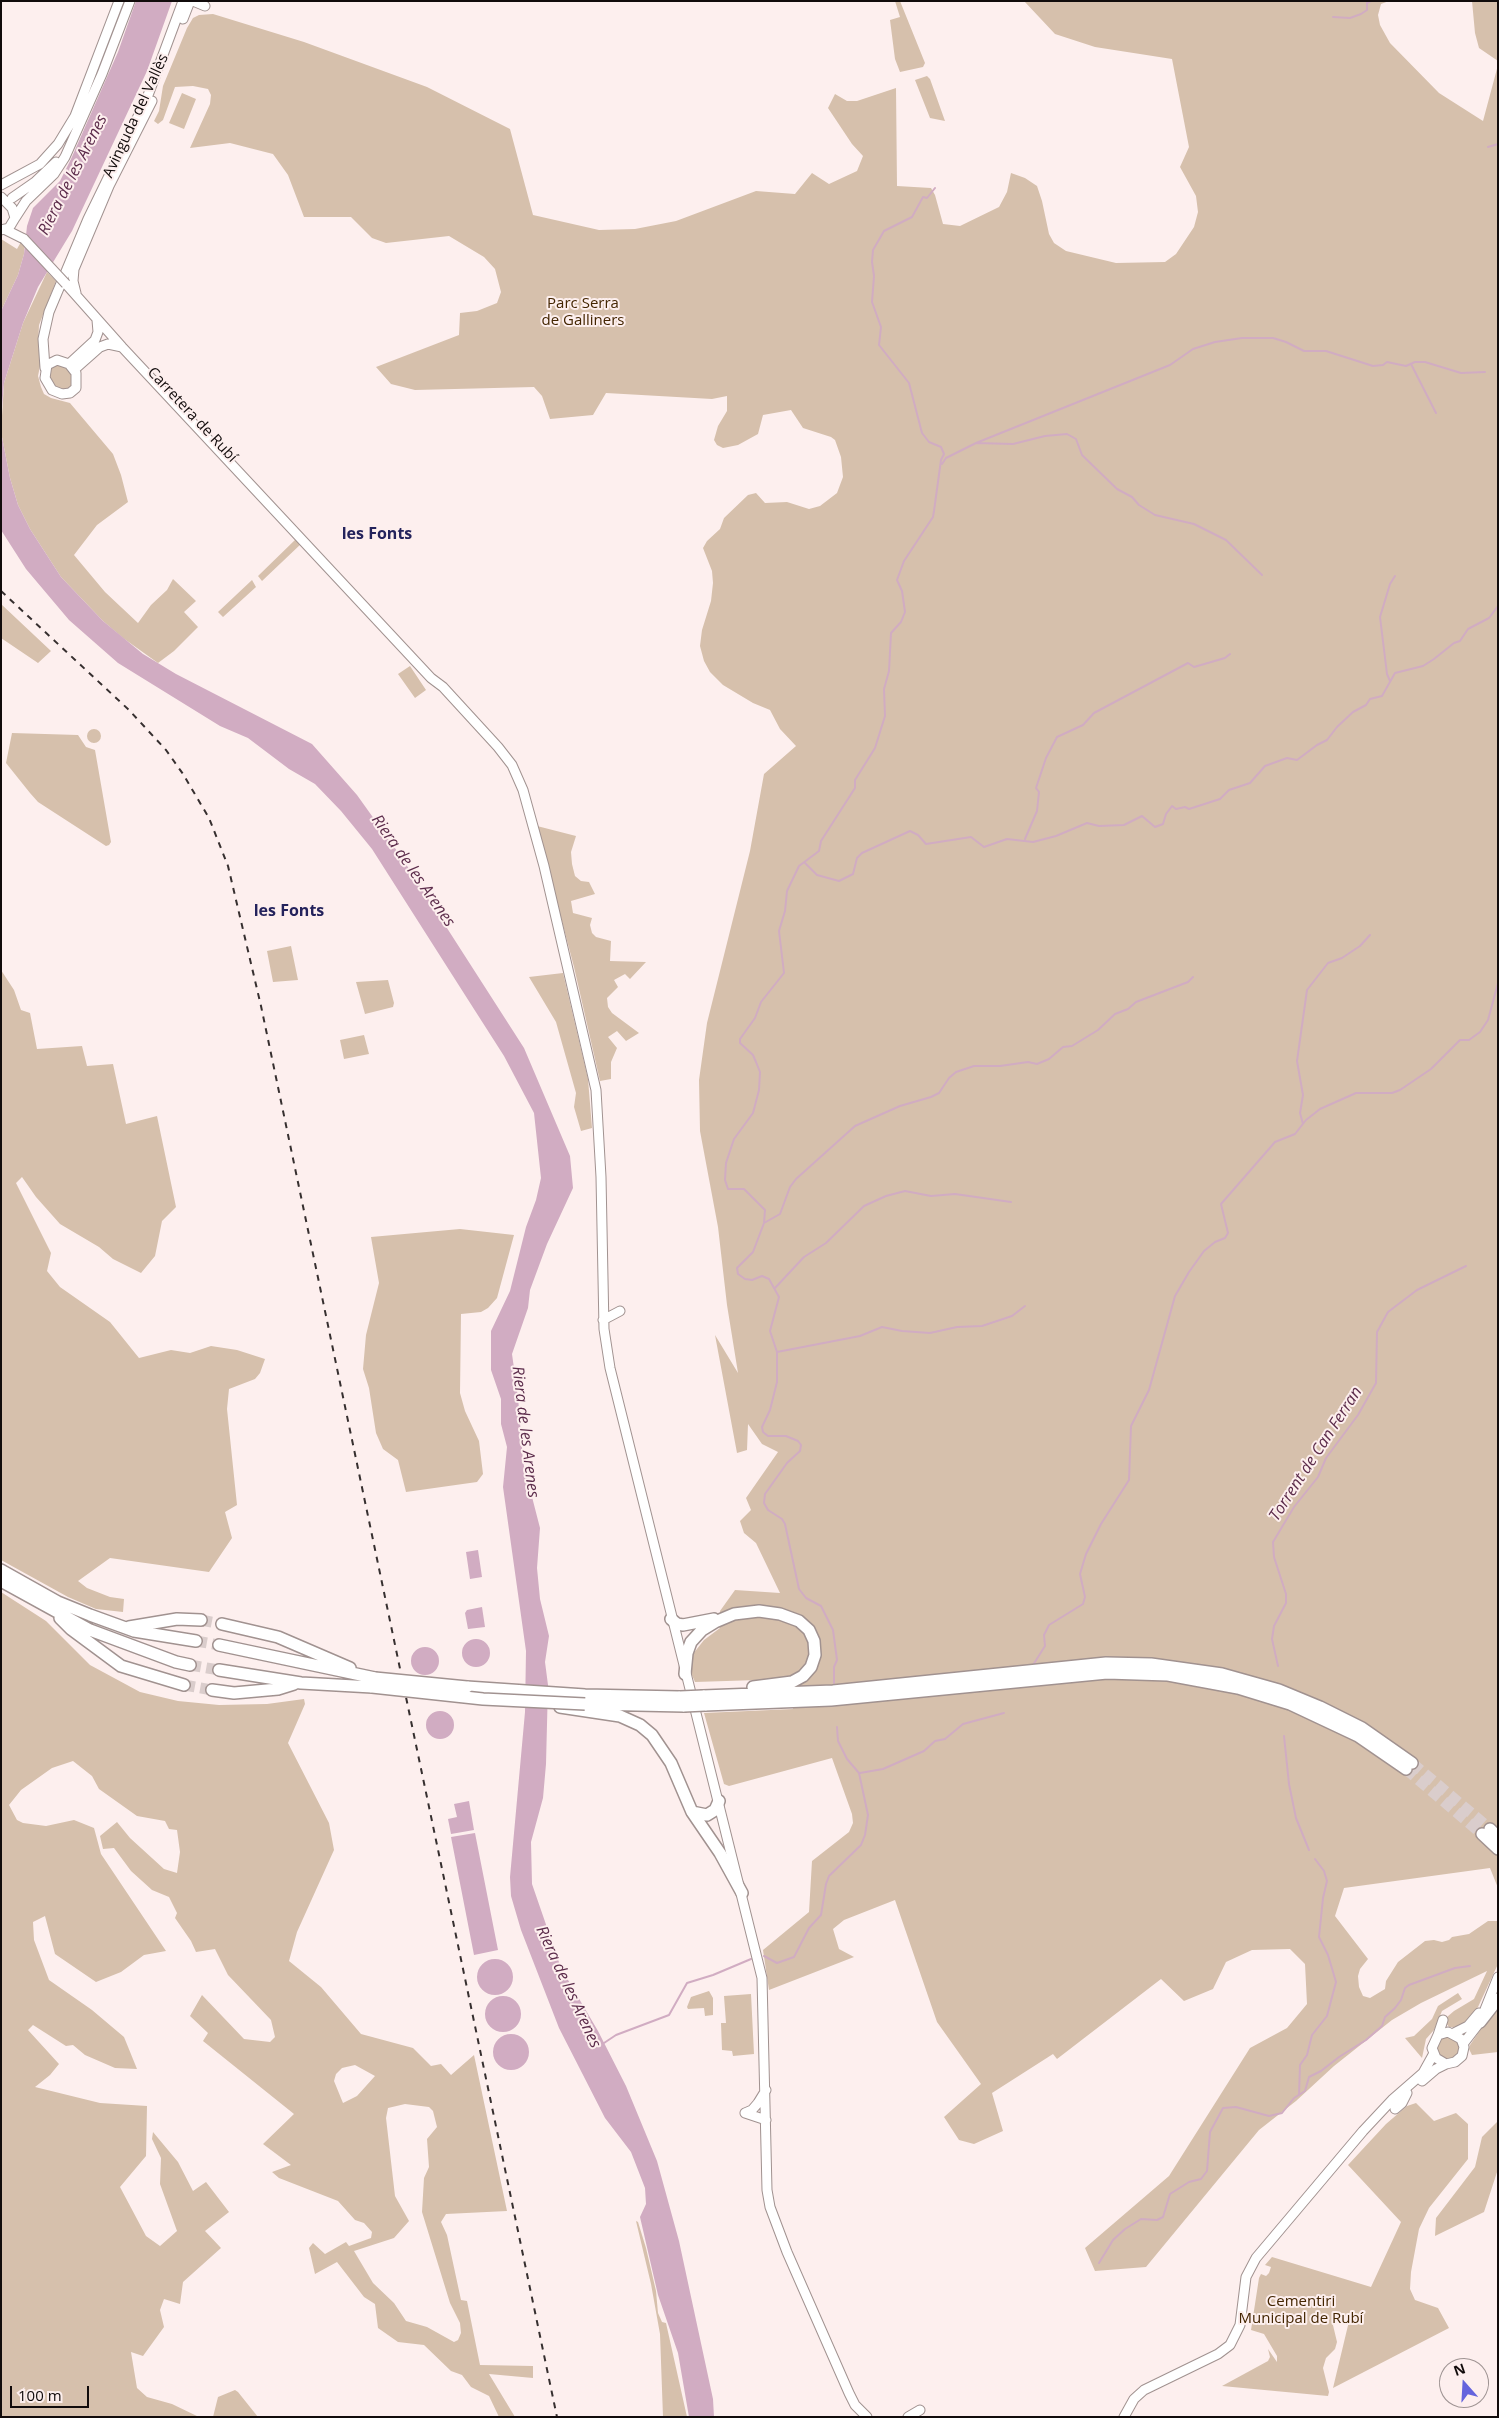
<!DOCTYPE html>
<html>
<head>
<meta charset="utf-8">
<style>
	body { margin:0 }
	#map { position:relative; width:1499px; height:2418px; overflow:hidden; background:#fdefee; font-family:"Open Sans",sans-serif }
	canvas { display:block }
	.frame { position:absolute; inset:0; border:2px solid #110b0b; pointer-events:none }
	.north { position:absolute; left:1439px; top:2358px; width:50px; height:50px; box-sizing:border-box; background:#fdefee; border:1px solid #9f9493; border-radius:50%; rotate:341deg; font-size:14px; font-weight:700; line-height:20px; text-align:center; color:#110b0b }
	.north::after { content:''; display:block; margin:auto; width:18px; height:22px; background:#6564dd; clip-path:polygon(50% 0,100% 100%,50% 72%,0 100%) }
	.scale { position:absolute; left:10px; top:2386px; width:79px; height:22px; box-sizing:border-box; border:2px solid #110b0b; border-top:0; padding-left:6px; font-size:15px; line-height:18px; white-space:nowrap; color:#110b0b; -webkit-text-stroke:4px #fdefee; paint-order:stroke }
</style>
</head>
<body>
<div id="map">
<canvas width="1499" height="2418"></canvas>
<div class="frame"></div>
<div class="north">N</div>
<div class="scale">100 m</div>
</div>
<script>
const c = document.querySelector('canvas').getContext('2d');
c.lineJoin = 'round';
function fill(path, color) {
  c.fillStyle = color;
  c.fill(path, 'evenodd');
}
function shape(rows) {
  const path = new Path2D();
  for (const r of rows) {
    if (r.length === 3) {
      path.moveTo(r[0] + r[2], r[1]);
      path.arc(r[0], r[1], r[2], 0, 2 * Math.PI);
      continue;
    }
    path.moveTo(r[0], r[1]);
    for (let i = 2; i < r.length; i += 2) path.lineTo(r[i], r[i + 1]);
  }
  return path;
}
function trace(path, color, width, dash) {
  c.strokeStyle = color;
  c.lineWidth = width;
  c.lineCap = dash ? 'butt' : 'round';
  c.setLineDash(dash || []);
  c.stroke(path);
}
function drawText(font, color, halo, rows, align = 'center') {
  c.font = font + ' "Open Sans",sans-serif';
  c.lineWidth = 4;
  c.setLineDash([]);
  c.textBaseline = 'middle';
  c.strokeStyle = halo;
  c.fillStyle = color;
  for (const [text, x, y, turn = 0] of rows) {
    c.save();
    c.translate(x, y);
    c.rotate((+turn || 0) * Math.PI / 180);
    c.textAlign = isNaN(turn) ? turn : align;
    if (halo) c.strokeText(text, 0, 0);
    c.fillText(text, 0, 0);
    c.restore();
  }
}
fill(shape([
	[895,1,900,1,925,63,923,67,900,72,895,59,890,20,900,17],
	[1024,1,1389,1,1381,4,1378,15,1380,25,1390,43,1439,93,1483,121,1498,65,1498,1888,1490,1868,1344,1888,1335,1916,1368,1959,1360,1969,1358,1976,1359,1987,1363,1996,1370,1998,1385,1989,1386,1981,1398,1962,1425,1941,1434,1940,1442,1942,1449,1940,1452,1937,1469,1934,1488,1921,1498,1921,1498,1964,1478,2007,1465,2023,1454,2027,1449,2027,1446,2023,1447,2017,1454,2011,1474,1999,1487,1971,1421,2003,1392,2020,1334,2066,1296,2101,1259,2130,1146,2267,1095,2271,1085,2248,1169,2176,1250,2048,1287,2028,1307,2004,1305,1964,1290,1949,1252,1950,1226,1962,1213,1989,1184,2001,1161,1979,1057,2059,1053,2054,992,2093,1003,2131,974,2144,959,2140,944,2117,981,2084,937,2022,895,1900,844,1920,833,1929,839,1949,854,1957,769,1990,763,1950,809,1912,812,1861,849,1832,853,1823,852,1814,832,1758,729,1786,724,1784,704,1713,793,1709,789,1679,695,1682,691,1673,693,1654,704,1640,720,1628,720,1611,735,1590,780,1593,756,1543,744,1533,740,1521,751,1510,746,1498,778,1452,762,1444,748,1424,747,1450,737,1453,715,1335,738,1373,727,1305,718,1227,700,1131,699,1080,707,1023,750,851,764,774,796,746,780,729,770,710,753,703,723,685,710,672,704,661,700,646,702,630,711,601,713,583,712,571,703,548,707,541,720,529,724,518,748,495,756,493,765,503,787,502,809,509,820,506,837,493,843,477,841,457,835,440,831,437,803,428,791,410,763,415,758,434,738,445,723,448,717,445,714,440,718,426,727,411,727,396,712,399,606,393,593,415,550,419,542,396,534,387,415,390,391,384,376,367,459,335,460,313,477,311,497,303,501,292,495,269,484,257,449,236,386,243,372,238,351,217,304,217,288,175,273,154,230,143,190,148,210,104,211,95,208,89,193,86,175,87,163,120,158,124,154,121,159,111,163,86,187,28,193,18,199,15,213,14,304,42,427,87,510,129,533,215,599,230,635,229,676,221,756,191,795,194,812,173,829,184,857,171,863,156,852,144,828,108,835,94,847,101,857,101,896,88,897,186,931,188,935,195,943,224,960,226,999,207,1007,192,1011,173,1025,178,1037,186,1042,201,1049,234,1054,243,1066,251,1116,263,1165,262,1176,254,1194,227,1198,212,1196,196,1180,167,1189,147,1172,59,1095,47,1055,34],
	[1472,1,1498,1,1498,61,1479,48,1475,33],
	[927,76,930,79,945,121,930,118,915,80],
	[182,93,196,99,184,129,169,123],
	[26,233,24,254,18,275,1,311,1,239,17,249],
	[47,272,56,281,39,325,38,345,41,361,38,376,41,387,44,394,51,398,70,403,113,454,121,475,128,502,97,525,74,555,105,592,138,623,151,605,167,590,173,579,196,601,184,612,198,627,174,651,158,663,123,638,103,621,61,577,30,529,18,505,10,478,1,432,4,383,23,323],
	[56,363,67,367,71,371,74,383,68,391,55,387,48,377,49,368],
	[297,538,302,543,262,581,258,576],
	[252,580,256,587,223,617,218,612],
	[1,604,51,651,38,663,1,638],
	[410,666,426,690,415,698,398,674],
	[94,736,7],
	[12,733,78,735,86,747,95,750,111,842,109,845,106,846,38,802,30,793,6,763],
	[537,826,576,836,571,852,572,864,575,876,581,881,589,882,595,894,571,901,573,913,592,918,590,925,592,933,596,937,611,941,610,961,646,962,630,979,625,974,614,980,618,987,607,998,608,1007,612,1013,639,1033,626,1041,617,1031,608,1037,617,1048,611,1062,611,1079,600,1081,574,967],
	[291,946,298,980,273,982,267,951],
	[1,970,14,990,21,1010,30,1013,37,1049,82,1046,87,1066,113,1064,126,1124,157,1116,176,1207,162,1221,155,1256,141,1273,113,1259,99,1247,60,1224,36,1197,22,1177,16,1183,51,1253,47,1271,60,1287,110,1322,139,1358,171,1350,190,1353,211,1346,237,1350,265,1359,260,1373,255,1379,229,1389,227,1409,237,1505,225,1512,232,1538,209,1572,110,1558,78,1581,87,1588,110,1597,124,1599,123,1612,96,1609,68,1597,1,1560],
	[563,973,588,1079,592,1128,581,1131,574,1107,576,1093,556,1022,529,977],
	[388,980,394,1003,393,1007,365,1014,356,982],
	[364,1035,369,1054,344,1059,340,1040],
	[460,1229,514,1235,497,1298,488,1308,481,1312,461,1314,460,1393,465,1411,479,1441,483,1474,477,1482,406,1492,398,1460,383,1449,376,1433,369,1388,363,1369,366,1335,379,1283,371,1237],
	[1,1592,46,1621,90,1665,140,1692,178,1701,219,1705,267,1704,304,1699,305,1704,288,1743,329,1823,334,1850,297,1932,289,1961,321,1987,361,2034,413,2048,431,2066,441,2064,451,2075,474,2055,507,2211,446,2214,441,2222,447,2235,461,2300,467,2301,480,2365,533,2366,533,2378,489,2374,515,2417,499,2417,489,2396,471,2387,462,2375,451,2371,424,2345,398,2342,378,2328,375,2304,364,2297,337,2262,315,2274,309,2248,313,2243,325,2254,346,2242,349,2246,371,2238,372,2232,364,2223,355,2220,338,2201,279,2178,272,2172,291,2165,263,2144,294,2114,203,2041,208,2033,190,2016,202,1995,244,2039,270,2042,275,2037,271,2020,228,1975,215,1949,196,1952,191,1941,175,1918,177,1913,169,1897,152,1890,131,1871,114,1848,103,1849,100,1836,117,1822,130,1838,164,1869,177,1873,180,1852,177,1830,169,1829,165,1821,137,1816,99,1789,92,1776,73,1761,52,1768,21,1790,9,1805,17,1820,23,1823,46,1826,74,1820,94,1828,101,1854,166,1951,144,1955,121,1972,96,1982,55,1954,45,1916,33,1922,34,1940,49,1980,92,2010,124,2037,137,2069,115,2068,85,2055,73,2045,66,2046,33,2025,28,2030,59,2064,50,2075,35,2087,100,2103,147,2106,146,2156,120,2187,146,2236,160,2246,177,2231,160,2184,161,2158,152,2139,153,2132,178,2162,193,2191,206,2182,229,2212,205,2231,221,2248,183,2282,180,2304,164,2299,160,2310,164,2327,143,2356,131,2352,137,2388,147,2397,172,2404,199,2417,1,2417],
	[355,2065,375,2076,357,2096,343,2103,334,2081,336,2074,342,2068],
	[405,2104,429,2107,433,2111,437,2127,427,2139,429,2167,424,2178,422,2212,450,2303,460,2323,461,2333,458,2340,454,2342,427,2327,406,2321,394,2303,373,2283,354,2251,394,2238,409,2221,395,2196,386,2118,388,2108],
	[709,1991,713,1998,713,2015,705,2016,704,2008,688,2009,687,2007,691,1997],
	[1458,1993,1462,1999,1442,2011,1434,2030,1426,2039,1422,2058,1405,2038,1414,2036,1432,2019,1438,2006],
	[751,1994,754,2054,733,2056,732,2051,722,2050,721,2023,726,2023,724,1996],
	[1498,2004,1498,2052,1472,2055,1469,2049,1470,2045],
	[1448,2048,11],
	[1416,2103,1434,2121,1456,2113,1468,2124,1468,2159,1429,2208,1419,2229,1411,2272,1410,2289,1415,2300,1438,2308,1449,2328,1333,2388,1350,2317,1336,2315,1332,2321,1337,2342,1335,2349,1326,2358,1323,2368,1329,2392,1328,2396,1222,2386,1268,2361,1270,2357,1268,2349,1277,2362,1277,2356,1264,2334,1251,2330,1259,2278,1261,2274,1266,2276,1269,2273,1271,2267,1265,2265,1272,2257,1371,2287,1401,2222,1348,2165,1386,2124,1407,2106],
	[1498,2121,1498,2169,1484,2212,1435,2236,1436,2218,1475,2167,1482,2137],
	[636,2221,638,2222,646,2248,656,2291,658,2313,662,2322,666,2323,687,2417,663,2417,660,2334,651,2284],
	[235,2390,238,2392,258,2417,213,2417,218,2397]
]), '#d6c0ac');
fill(shape([
	[136,1,172,1,147,71,72,231,38,287,23,323,4,383,1,419,1,311,18,275,24,254,27,226,33,208,60,181,71,159,118,52],
	[1,432,10,478,18,505,30,529,61,577,103,621,143,654,176,674,312,744,357,795,402,858,524,1048,570,1156,573,1188,547,1244,530,1290,528,1308,512,1354,518,1397,523,1462,540,1528,537,1568,540,1599,549,1636,545,1662,548,1685,546,1764,543,1798,531,1842,532,1884,561,1968,598,2031,626,2086,657,2161,679,2241,713,2399,714,2417,689,2417,678,2353,658,2295,640,2217,646,2204,645,2188,631,2152,605,2118,559,2028,521,1930,511,1896,510,1877,525,1712,526,1651,503,1487,507,1447,501,1424,501,1399,491,1370,491,1331,510,1291,526,1227,536,1200,541,1178,534,1113,504,1056,465,995,372,849,341,811,315,784,289,769,248,738,220,726,118,663,69,620,26,569,1,530],
	[478,1550,482,1577,470,1579,466,1552],
	[482,1607,485,1627,468,1629,465,1613,467,1610],
	[476,1653,14],
	[425,1661,14],
	[440,1725,14],
	[469,1801,474,1830,451,1834,448,1819,457,1817,454,1804],
	[475,1833,498,1950,474,1955,451,1837],
	[495,1977,18],
	[503,2014,18],
	[511,2052,18]
]), '#d1acc2');
trace(shape([
	[1333,17,1350,18,1361,14,1367,10,1367,3,1371,1],
	[1488,147,1498,144],
	[1411,364,1436,413],
	[976,443,1170,365,1193,349,1215,342,1242,338,1273,338,1286,342,1304,351,1326,351,1373,366,1383,365,1387,362,1406,366,1415,362,1425,362,1461,373,1485,372],
	[942,464,946,458,976,443,1013,444,1045,436,1067,434,1076,439,1082,455,1117,489,1132,497,1139,505,1155,515,1194,524,1226,540,1262,575],
	[1390,681,1387,674,1380,617,1390,584,1395,576],
	[1025,839,1037,811,1039,792,1036,788,1046,758,1057,737,1083,725,1094,713,1188,663,1194,667,1225,658,1230,654],
	[805,863,817,875,839,881,853,874,857,858,862,853,910,831,918,835,926,844,971,837,984,847,1007,839,1033,842,1056,836,1087,823,1099,826,1124,825,1142,816,1155,827,1163,824,1166,814,1172,806,1176,809,1185,807,1189,809,1220,799,1229,790,1250,783,1265,766,1287,758,1297,760,1317,745,1327,740,1337,727,1353,712,1366,705,1370,699,1382,696,1395,673,1423,666,1434,659,1454,643,1460,641,1468,629,1489,618,1498,606],
	[1303,1124,1300,1113,1303,1095,1297,1061,1307,990,1328,963,1342,958,1360,946,1370,935],
	[764,1223,780,1214,790,1187,796,1179,855,1126,900,1106,931,1097,939,1093,949,1078,956,1072,974,1066,1000,1066,1028,1062,1037,1064,1049,1059,1063,1047,1072,1046,1098,1030,1115,1014,1128,1009,1136,1002,1188,982,1193,977],
	[775,1288,804,1257,826,1243,864,1206,886,1196,905,1191,931,1196,955,1194,1011,1202],
	[777,1352,860,1336,882,1327,902,1331,930,1333,957,1327,982,1326,1012,1316,1025,1306],
	[1033,1665,1045,1646,1044,1635,1049,1625,1083,1604,1085,1597,1080,1574,1086,1554,1101,1524,1129,1480,1131,1426,1149,1390,1175,1296,1189,1272,1204,1251,1215,1242,1225,1238,1228,1233,1221,1204,1275,1142,1295,1134,1306,1120,1320,1109,1356,1093,1392,1093,1400,1090,1431,1069,1460,1040,1469,1040,1480,1032,1488,1020,1498,983],
	[1278,1666,1272,1639,1274,1626,1286,1603,1286,1594,1274,1557,1273,1542,1294,1507,1318,1477,1326,1458,1358,1415,1376,1383,1377,1332,1388,1312,1417,1290,1466,1266],
	[834,1683,834,1667,837,1660,833,1630,821,1606,806,1598,799,1589,785,1524,782,1519,768,1510,764,1503,765,1494,787,1463,800,1451,801,1445,798,1441,786,1436,768,1436,763,1432,762,1427,770,1410,777,1382,777,1352,770,1331,779,1297,769,1279,762,1276,752,1280,745,1279,738,1274,737,1268,753,1252,764,1223,765,1210,744,1189,728,1189,725,1180,726,1163,734,1139,753,1113,759,1090,760,1072,756,1062,753,1055,740,1043,740,1039,755,1018,761,1002,784,973,779,931,785,911,787,891,799,866,819,851,821,841,855,788,855,780,875,748,885,716,884,689,889,671,891,633,901,622,905,612,902,591,897,580,904,561,933,517,934,511,941,460,944,454,941,447,929,442,922,433,909,383,879,345,881,327,872,302,874,276,872,262,873,250,884,231,912,217,923,197,927,198,935,188],
	[1284,1736,1289,1784,1296,1818,1309,1850],
	[860,1773,883,1769,924,1751,935,1741,945,1739,963,1724,1004,1713],
	[764,1956,777,1963,794,1957,809,1928,821,1915,826,1884,829,1876,861,1845,865,1835,868,1815,859,1773,847,1759,838,1741,837,1727],
	[604,2043,616,2035,669,2015,687,1983,713,1975,751,1959],
	[1299,2095,1300,2065,1307,2055,1312,2035,1327,2016,1336,1982,1328,1955,1319,1937,1323,1898,1327,1881,1324,1871,1315,1859],
	[1099,2263,1113,2240,1125,2229,1141,2219,1157,2220,1163,2217,1170,2194,1189,2182,1201,2179,1207,2171,1210,2132,1223,2108,1236,2107,1269,2116,1282,2113,1294,2098,1305,2091,1309,2077,1321,2071,1339,2057,1366,2040,1382,2026,1385,2017,1395,2008,1401,2000,1405,1988,1409,1985,1455,1968,1470,1966]
]), '#d1acc2', 2);
trace(shape([
	[201,1620,222,1624],
	[196,1641,219,1645],
	[190,1665,219,1670],
	[184,1685,212,1690],
	[1412,1763,1490,1829],
	[1406,1769,1482,1834]
]), '#dacdcc', 11, [11, 5.5]);
const secondary = shape([
	[193,1,205,6],
	[183,19,190,1],
	[1,185,40,164,58,144,75,116,119,1],
	[1,197,12,208,15,218,9,228,1,230],
	[12,198,35,182,56,162],
	[15,218,26,201,54,174,65,157,102,74,130,1],
	[6,230,24,239],
	[66,284,122,347,431,678,443,687,498,747,512,765,523,790,544,866,596,1090,601,1177,604,1329,610,1368,762,1978,767,2190,770,2207,787,2252,849,2393,855,2405,867,2417],
	[76,293,73,281,74,269,109,186,152,101],
	[57,360,69,364,76,373,76,388,70,393,62,394,52,390,45,378,47,365,57,360],
	[69,364,95,340,98,332,97,320],
	[45,368,43,339,49,312,88,219,147,98,183,1],
	[74,370,100,347,108,344,122,347],
	[603,1320,620,1311],
	[1454,2033,1468,2026,1479,2013],
	[1438,2035,1443,2020],
	[1463,2044,1480,2022,1498,1977],
	[1422,2081,1436,2069,1446,2064,1455,2062,1462,2056,1464,2047,1461,2039,1448,2032,1438,2035,1432,2048,1436,2058,1446,2064],
	[1395,2109,1402,2103,1407,2093],
	[745,2113,752,2110,758,2103,766,2090],
	[745,2113,766,2120],
	[908,2417,920,2410],
	[1124,2417,1134,2399,1144,2390,1218,2354,1230,2345,1240,2325,1246,2277,1256,2258,1363,2131,1392,2100,1423,2073,1433,2055]
]);
const highway = shape([
	[1,1570,58,1602,90,1615,134,1631,196,1641],
	[1,1581,90,1630,176,1662,190,1665],
	[60,1618,71,1629,121,1666,184,1685],
	[671,1619,677,1624,683,1625,714,1619],
	[222,1624,278,1637,350,1668],
	[129,1627,177,1619,201,1620],
	[219,1645,375,1678],
	[219,1670,301,1683,372,1687],
	[685,1674,687,1653,691,1642,702,1630,715,1622,734,1614,759,1611,780,1614,799,1621,809,1630,814,1641,815,1655,811,1667,803,1676,792,1682,753,1687],
	[467,1687,585,1695,680,1697],
	[212,1690,234,1693,278,1689,294,1684],
	[703,1696,833,1691,1106,1663,1151,1664,1222,1674,1279,1690,1320,1707,1362,1728,1412,1763],
	[589,1704,684,1706],
	[705,1705,831,1700,1107,1673,1168,1675,1238,1688,1290,1704,1358,1736,1406,1769],
	[560,1707,620,1716,640,1725,652,1735,671,1763,692,1812,720,1853,742,1893],
	[692,1812,707,1815,715,1810,719,1801],
	[1490,1829,1498,1837],
	[1482,1834,1498,1849],
	[1480,2022,1498,1999]
]);
trace(secondary, '#a19290', 11);
trace(highway, '#a19290', 14);
trace(secondary, '#fff', 9);
trace(highway, '#fff', 11);
trace(shape([
	[1,591,129,710,166,750,183,774,209,818,228,866,261,1006,557,2417]
]), '#362f2f', 2, [6, 6]);
const secondaryBridge = shape([
	[24,239,66,284]
]);
const highwayBridge = shape([
	[375,1678,467,1687],
	[372,1687,483,1699,585,1704],
	[680,1697,703,1696],
	[684,1706,705,1705]
]);
trace(secondaryBridge, '#a19290', 11, []);
trace(highwayBridge, '#a19290', 14, []);
trace(secondaryBridge, '#fff', 9);
trace(highwayBridge, '#fff', 11);
drawText('15px', '#110b0b', '#fdefee', [
	["Avinguda del Vallès",136,116,-65],
	["Carretera de Rubí",192,415,47]
]);
drawText('15px', '#432501', '#fdefee', [
	["Parc Serra",583,304],
	["de Galliners",583,321],
	["Cementiri",1301,2302],
	["Municipal de Rubí",1301,2319]
]);
drawText('italic 16px', '#5c2c4b', '#fdefee', [
	["Riera de les Arenes",73,175,-63],
	["Riera de les Arenes",413,871,55],
	["Riera de les Arenes",525,1432,83],
	["Torrent de Can Ferran",1316,1454,-57],
	["Riera de les Arenes",568,1987,65]
]);
drawText('bold 16px', '#24235c', '#fdefee', [
	["les Fonts",377,534],
	["les Fonts",289,911]
]);
</script>
</body>
</html>
